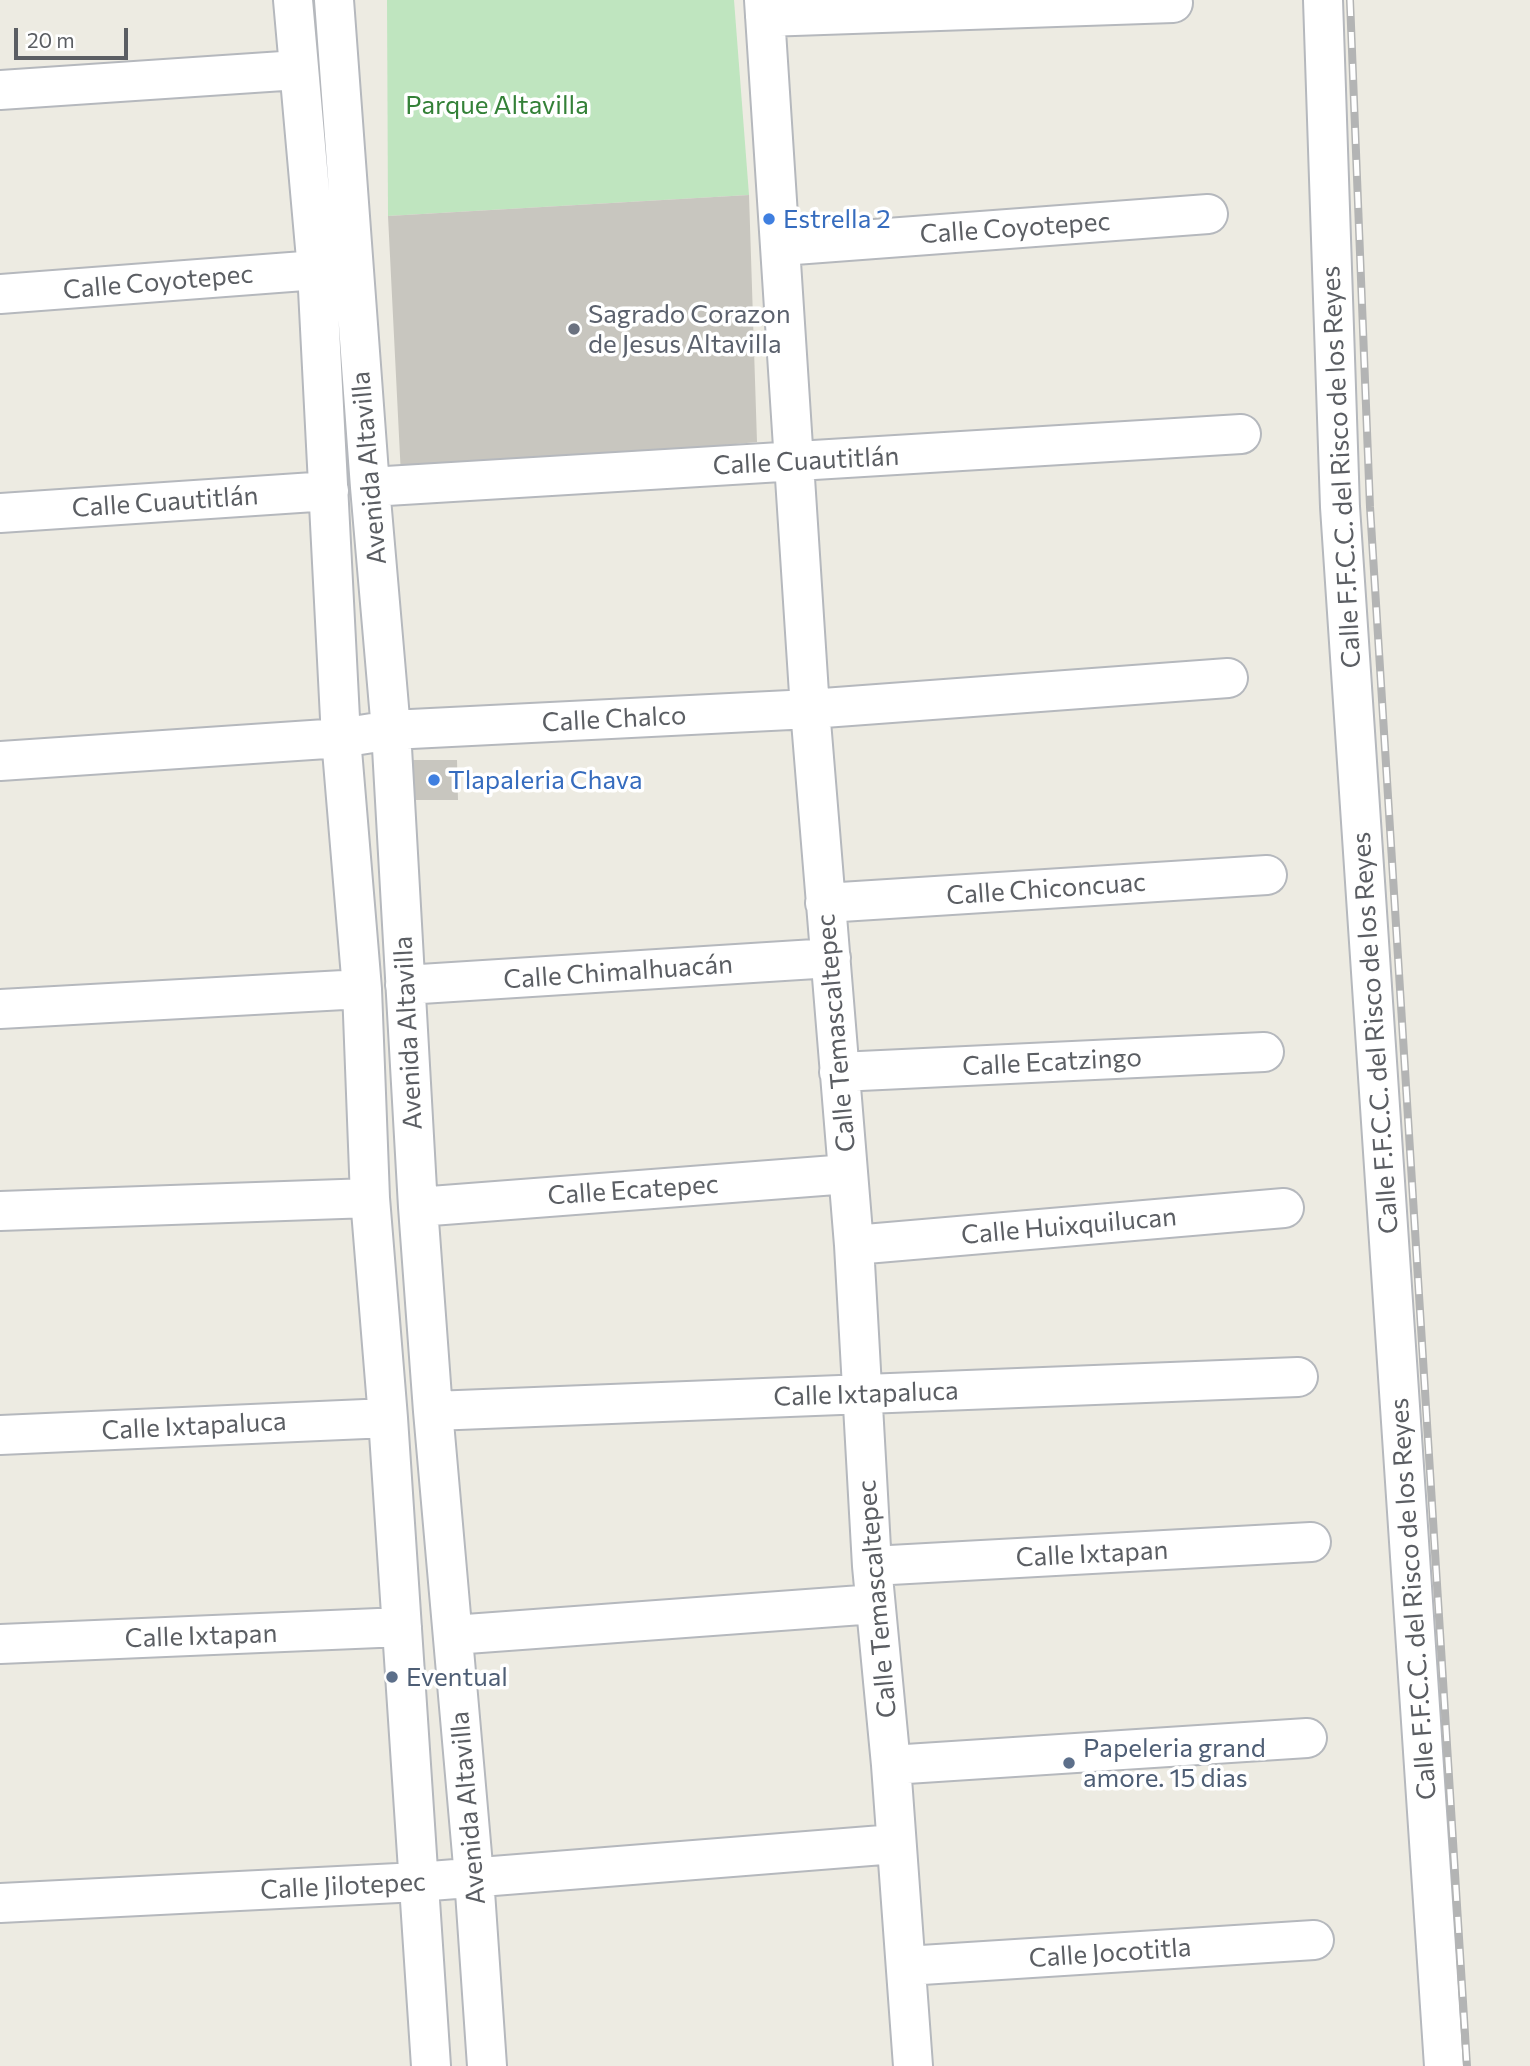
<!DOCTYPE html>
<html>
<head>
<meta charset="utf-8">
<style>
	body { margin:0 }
	#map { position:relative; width:1530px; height:2066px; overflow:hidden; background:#edebe2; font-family:Commissioner,sans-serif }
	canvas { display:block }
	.scale { position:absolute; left:14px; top:28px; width:114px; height:32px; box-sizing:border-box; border:4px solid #5b5e63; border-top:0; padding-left:9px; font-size:21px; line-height:24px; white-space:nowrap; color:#5b5e63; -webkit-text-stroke:5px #fff; paint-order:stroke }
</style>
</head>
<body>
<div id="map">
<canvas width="1530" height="2066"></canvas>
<div class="scale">20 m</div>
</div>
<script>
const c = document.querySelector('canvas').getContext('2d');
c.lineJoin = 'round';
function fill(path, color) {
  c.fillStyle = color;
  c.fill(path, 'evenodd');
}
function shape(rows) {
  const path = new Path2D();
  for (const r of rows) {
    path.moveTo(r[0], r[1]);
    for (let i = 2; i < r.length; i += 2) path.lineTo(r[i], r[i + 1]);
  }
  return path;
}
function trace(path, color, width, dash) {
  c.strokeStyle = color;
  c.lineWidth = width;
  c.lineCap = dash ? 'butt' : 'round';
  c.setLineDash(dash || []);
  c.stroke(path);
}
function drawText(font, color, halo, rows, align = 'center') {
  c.font = font + ' Commissioner,sans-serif';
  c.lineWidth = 7;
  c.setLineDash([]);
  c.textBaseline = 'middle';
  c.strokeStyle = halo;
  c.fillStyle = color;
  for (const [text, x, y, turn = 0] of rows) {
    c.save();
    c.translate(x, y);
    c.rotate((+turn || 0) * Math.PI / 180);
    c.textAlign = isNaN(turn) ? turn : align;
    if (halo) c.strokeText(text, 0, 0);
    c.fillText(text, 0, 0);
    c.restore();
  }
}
fill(shape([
	[387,0,734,0,749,195,388,216]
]), '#bfe5bf');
fill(shape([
	[749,195,757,442,401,476,388,216],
	[409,760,457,760,458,800,410,800]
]), '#c8c6bf');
const street = shape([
	[293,0,317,270,341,738,362,989,370,1198,388,1418,431,2066],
	[334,0,370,487,391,730,418,1207,433,1411,474,1877,487,2066],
	[764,0,810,709,854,1245,872,1566,891,1765,913,2066],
	[1323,0,1340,507,1444,2066],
	[765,17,1173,3],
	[0,90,298,70],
	[781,246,1208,214],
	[0,294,317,270],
	[370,487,1241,434],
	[0,513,329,491],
	[0,761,341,738,391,730,810,709,1228,678],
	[825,903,1267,875],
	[405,985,831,958],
	[0,1009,362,989],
	[839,1072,1264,1052],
	[418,1207,848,1174],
	[0,1211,370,1198],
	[854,1245,1284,1208],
	[433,1411,1298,1377],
	[0,1435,388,1418],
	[872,1566,1311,1542],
	[453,1635,875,1604],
	[0,1644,402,1627],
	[891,1765,1307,1738],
	[0,1903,418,1882,895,1844],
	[906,1966,1314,1940]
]);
trace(street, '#b5b8bd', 42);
trace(street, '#fff', 38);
const rail = shape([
	[1350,0,1370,507,1467,2066]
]);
trace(rail, '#b3b4b4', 8);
trace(rail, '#fff', 5, [16]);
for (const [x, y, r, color] of [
	[769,219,7,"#3f7fe0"],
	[574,329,7,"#6b7280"],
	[434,780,7,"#3f7fe0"],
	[392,1677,7,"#5c6f8a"],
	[1069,1763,7,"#5c6f8a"]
]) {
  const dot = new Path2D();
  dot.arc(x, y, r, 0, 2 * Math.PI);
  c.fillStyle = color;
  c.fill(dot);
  trace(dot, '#fff', 2.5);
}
drawText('26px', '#348138', '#fff', [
	["Parque Altavilla",497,105]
]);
drawText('26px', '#366cbe', '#fff', [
	["Estrella 2",783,219],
	["Tlapaleria Chava",448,780]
], 'left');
drawText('26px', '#5b5e63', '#fff', [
	["Calle Coyotepec",1015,228,-4],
	["Calle Coyotepec",158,282,-5],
	["Calle Cuautitlán",806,461,-3],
	["Calle F.F.C.C. del Risco de los Reyes",1341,467,-93],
	["Avenida Altavilla",369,468,-95],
	["Calle Cuautitlán",165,502,-4],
	["Calle Chalco",614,719,-3],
	["Calle Chiconcuac",1046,889,-4],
	["Calle Chimalhuacán",618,972,-4],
	["Avenida Altavilla",408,1033,-93],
	["Calle Temascaltepec",836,1033,-95],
	["Calle F.F.C.C. del Risco de los Reyes",1375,1033,-94],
	["Calle Ecatzingo",1052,1062,-3],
	["Calle Ecatepec",633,1190,-4],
	["Calle Huixquilucan",1069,1226,-5],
	["Calle Ixtapaluca",866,1394,-2],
	["Calle Ixtapaluca",194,1426,-3],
	["Calle Ixtapan",1092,1554,-3],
	["Calle Temascaltepec",877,1599,-95],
	["Calle F.F.C.C. del Risco de los Reyes",1413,1599,-94],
	["Calle Ixtapan",201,1636,-2],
	["Avenida Altavilla",468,1808,-95],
	["Calle Jilotepec",343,1886,-3],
	["Calle Jocotitla",1110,1953,-4]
]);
drawText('26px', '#5b616d', '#fff', [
	["Sagrado Corazon",588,314],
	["de Jesus Altavilla",588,344]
], 'left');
drawText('26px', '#4e5e75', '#fff', [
	["Eventual",406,1677],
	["Papeleria grand",1083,1748],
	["amore. 15 dias",1083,1778]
], 'left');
</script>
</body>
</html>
